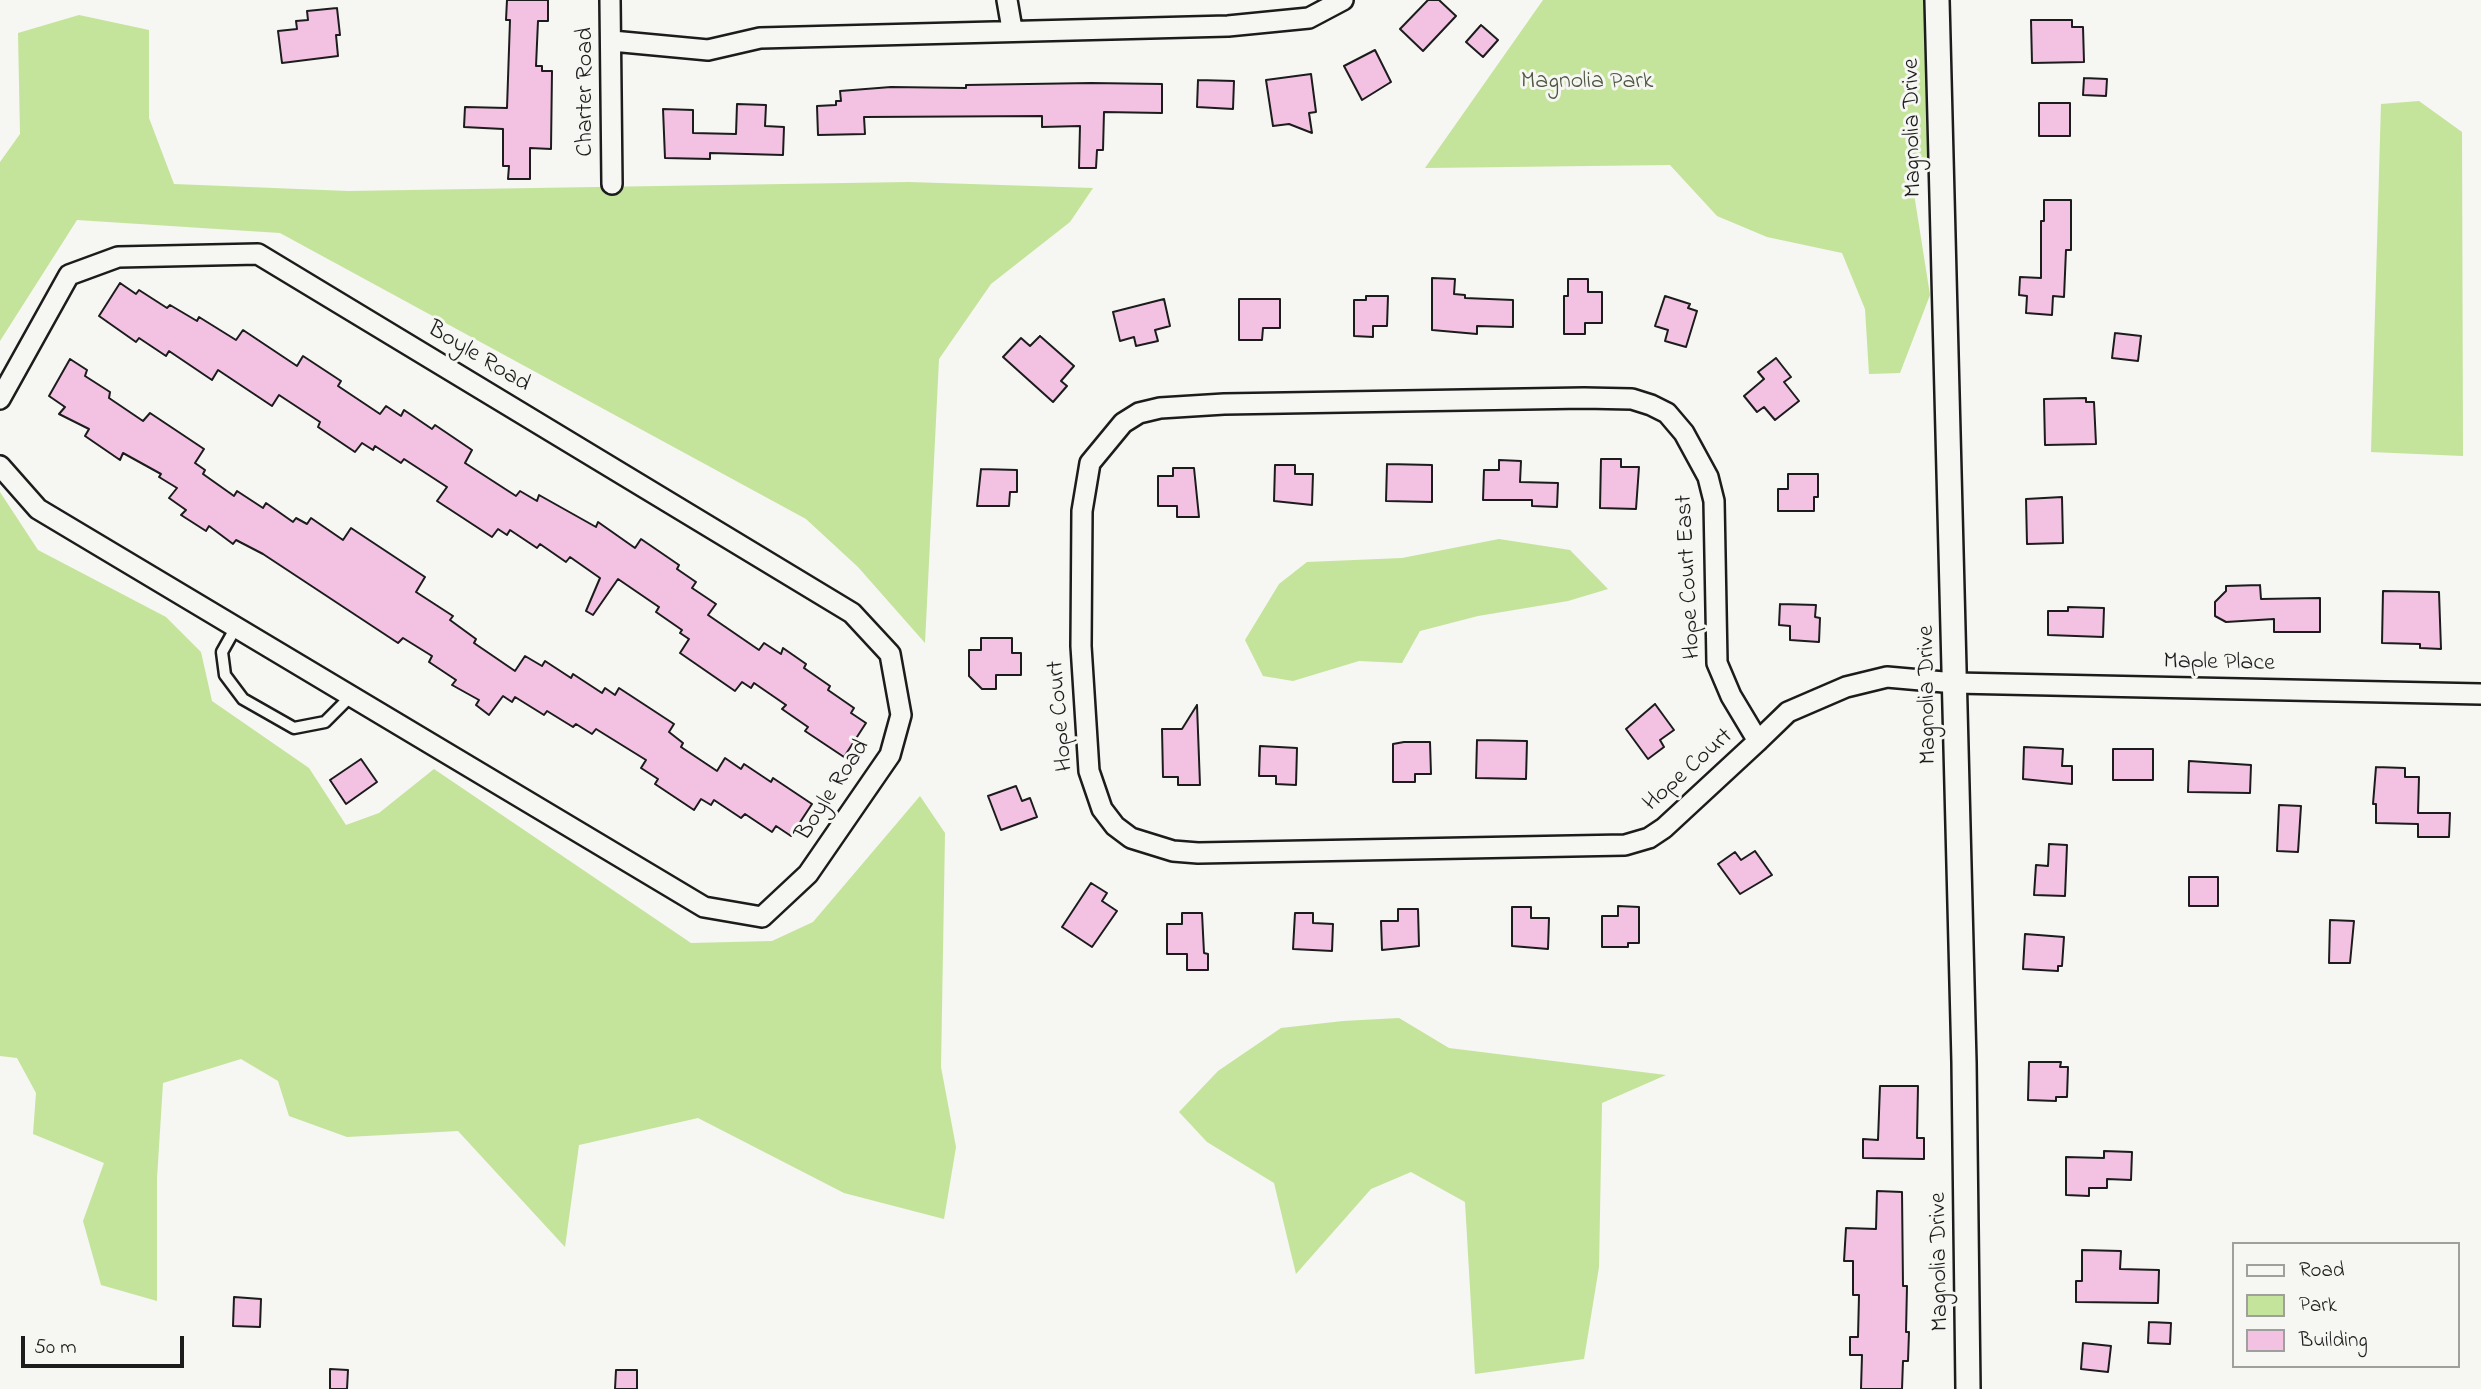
<!DOCTYPE html>
<html>
<head>
<meta charset="utf-8">
<style>
	body { margin:0 }
	#map { position:relative; width:2481px; height:1389px; overflow:hidden; background:#f6f6f2; font-family:"Indie Flower",sans-serif }
	canvas { display:block }
	.legend { position:absolute; left:2232px; top:1242px; width:228px; height:126px; box-sizing:border-box; background:#f6f6f2; border:2px solid #9f9f9c; margin:0; padding:9px 12px; list-style:none; font-size:21px; color:#1c1c1c }
	.legend li { display:flex; align-items:center; gap:14px; height:35px }
	.legend b { width:35px; border:2px solid #9f9f9c }
	.scale { position:absolute; left:21px; top:1336px; width:163px; height:32px; box-sizing:border-box; border:4px solid #1c1c1c; border-top:0; padding-left:9px; font-size:21px; line-height:24px; white-space:nowrap; color:#1c1c1c; -webkit-text-stroke:5px #f6f6f2; paint-order:stroke }
</style>
</head>
<body>
<div id="map">
<canvas width="2481" height="1389"></canvas>
<ul class="legend">
<li><b style="height:9px;background:#f6f6f2"></b>Road</li>
<li><b style="height:19px;background:#c4e39b"></b>Park</li>
<li><b style="height:19px;background:#f3c2e3"></b>Building</li>
</ul>
<div class="scale">50 m</div>
</div>
<script>
const c = document.querySelector('canvas').getContext('2d');
c.lineJoin = 'round';
function fill(path, color) {
  c.fillStyle = color;
  c.fill(path, 'evenodd');
}
function shape(rows) {
  const path = new Path2D();
  for (const r of rows) {
    path.moveTo(r[0], r[1]);
    for (let i = 2; i < r.length; i += 2) path.lineTo(r[i], r[i + 1]);
  }
  return path;
}
function trace(path, color, width, dash) {
  c.strokeStyle = color;
  c.lineWidth = width;
  c.lineCap = dash ? 'butt' : 'round';
  c.setLineDash(dash || []);
  c.stroke(path);
}
function drawText(font, color, halo, rows, align = 'center') {
  c.font = font + ' "Indie Flower",sans-serif';
  c.lineWidth = 6;
  c.setLineDash([]);
  c.textBaseline = 'middle';
  c.strokeStyle = halo;
  c.fillStyle = color;
  for (const [text, x, y, turn = 0] of rows) {
    c.save();
    c.translate(x, y);
    c.rotate((+turn || 0) * Math.PI / 180);
    c.textAlign = isNaN(turn) ? turn : align;
    if (halo) c.strokeText(text, 0, 0);
    c.fillText(text, 0, 0);
    c.restore();
  }
}
fill(shape([
	[1543,0,1929,0,1933,161,1909,162,1930,295,1900,373,1869,374,1865,309,1842,253,1767,237,1717,216,1670,165,1425,168],
	[79,15,149,30,149,118,174,184,348,191,909,182,1093,188,1070,222,991,284,939,359,925,643,858,567,806,519,280,233,77,220,0,341,0,162,20,134,18,33],
	[2419,101,2462,132,2463,456,2371,452,2381,104],
	[0,492,38,550,166,617,201,652,212,701,309,768,346,825,379,813,434,769,691,943,772,941,813,922,920,796,945,833,941,1067,956,1147,944,1219,844,1193,698,1118,579,1145,565,1247,458,1131,347,1137,289,1116,278,1081,241,1059,163,1083,157,1178,157,1301,101,1285,83,1221,104,1163,33,1134,36,1093,17,1058,0,1056],
	[1499,539,1570,550,1608,589,1568,601,1478,616,1420,631,1402,663,1359,661,1293,681,1263,676,1245,640,1279,584,1307,562,1402,558],
	[1399,1018,1449,1048,1666,1075,1602,1103,1599,1267,1584,1359,1475,1374,1465,1202,1411,1172,1371,1189,1296,1274,1274,1183,1207,1142,1179,1112,1218,1071,1281,1028,1343,1021]
]), '#c4e39b');
const building = shape([
	[507,0,548,0,548,21,538,21,536,66,542,66,542,71,552,71,551,149,530,148,530,179,508,179,509,166,503,166,503,129,464,127,465,107,507,108,510,20,506,20,507,0],
	[1428,0,1439,0,1456,16,1423,51,1400,29,1428,0],
	[337,8,340,35,336,35,338,56,282,63,278,31,297,29,296,21,308,20,307,11,337,8],
	[2031,20,2072,20,2072,27,2083,27,2084,62,2032,63,2031,20],
	[1481,25,1498,40,1483,57,1466,42,1481,25],
	[1375,50,1391,82,1362,100,1344,66,1375,50],
	[1311,74,1316,112,1309,113,1312,133,1289,124,1273,126,1266,80,1311,74],
	[2084,78,2107,79,2106,96,2083,95,2084,78],
	[1198,80,1234,81,1233,109,1197,107,1198,80],
	[1091,83,1162,84,1162,113,1104,112,1103,150,1097,150,1096,168,1079,168,1080,126,1042,127,1042,116,864,117,865,134,818,135,817,106,836,105,836,101,841,101,840,91,891,87,966,88,966,85,1091,83],
	[2039,103,2070,103,2070,136,2039,136,2039,103],
	[737,104,766,105,765,126,784,127,783,155,710,153,710,159,665,158,663,109,693,110,693,133,736,134,737,104],
	[2044,200,2071,200,2071,250,2066,250,2064,297,2053,296,2052,315,2026,313,2027,296,2019,295,2020,277,2041,278,2041,221,2044,221,2044,200],
	[1432,278,1455,279,1454,294,1465,295,1465,298,1513,300,1513,327,1477,326,1477,334,1432,330,1432,278],
	[1568,279,1588,279,1588,292,1602,292,1602,323,1585,323,1585,334,1564,334,1564,296,1568,296,1568,279],
	[120,283,136,294,139,290,167,308,170,305,197,321,199,317,236,340,243,330,297,366,303,356,341,381,338,386,380,414,386,406,401,416,404,410,432,429,435,425,472,450,465,463,516,496,520,491,537,501,539,495,596,527,598,522,635,548,641,539,679,565,677,569,696,582,692,588,716,604,708,615,759,650,764,643,781,654,783,648,806,664,804,668,830,686,828,690,854,708,851,713,866,723,844,757,805,731,808,727,782,709,786,705,754,683,751,688,742,682,735,691,680,653,689,639,680,633,682,630,656,612,659,607,618,579,593,615,586,611,600,578,570,557,566,562,540,544,537,548,510,530,507,535,498,529,492,537,437,501,447,487,404,459,401,463,375,446,373,450,362,443,355,452,318,427,320,422,279,395,272,406,218,370,212,380,169,351,166,356,139,338,136,342,99,316,120,283],
	[1366,296,1388,296,1387,326,1373,326,1373,337,1354,336,1354,300,1366,300,1366,296],
	[1665,296,1690,304,1688,308,1697,311,1686,347,1665,341,1668,330,1655,326,1665,296],
	[1164,299,1170,326,1155,330,1158,341,1136,346,1134,337,1120,341,1113,312,1164,299],
	[1239,299,1280,299,1280,328,1263,328,1262,340,1239,340,1239,299],
	[2115,333,2141,336,2138,361,2112,358,2115,333],
	[1040,336,1074,366,1061,381,1067,386,1053,402,1003,357,1021,338,1030,346,1040,336],
	[1776,358,1791,377,1784,382,1799,401,1775,420,1764,407,1757,412,1744,396,1764,379,1758,372,1776,358],
	[70,359,87,370,85,376,110,392,109,398,143,421,150,413,204,449,195,463,205,470,203,474,234,496,237,491,263,508,266,503,293,522,296,518,307,524,311,518,343,540,351,528,425,577,416,592,453,616,450,620,476,639,474,643,515,671,525,656,542,666,545,661,571,678,573,674,602,693,605,688,615,695,619,688,674,724,669,732,683,743,681,747,717,771,725,758,741,769,744,764,771,782,773,778,812,804,791,836,776,826,772,832,745,814,741,818,714,800,711,805,701,799,694,810,655,784,658,779,641,768,646,760,596,729,592,734,576,724,573,727,547,711,544,715,515,697,512,702,503,696,489,715,476,705,479,700,452,685,456,680,429,662,432,656,403,638,398,643,263,554,236,540,233,544,209,526,206,531,181,515,186,510,169,498,177,488,159,477,161,474,123,453,120,460,85,436,89,429,59,414,65,407,49,396,70,359],
	[2086,398,2086,402,2094,402,2096,444,2045,445,2044,399,2086,398],
	[1601,459,1621,459,1621,467,1639,467,1636,509,1600,508,1601,459],
	[1499,460,1521,461,1520,482,1558,483,1557,507,1532,506,1532,500,1483,500,1484,470,1499,470,1499,460],
	[1387,464,1432,465,1432,502,1386,501,1387,464],
	[1275,465,1295,465,1295,474,1313,474,1312,505,1274,501,1275,465],
	[1173,468,1194,468,1199,517,1177,517,1177,506,1158,506,1158,476,1173,476,1173,468],
	[981,469,1017,470,1017,492,1010,492,1009,506,977,506,981,469],
	[1788,474,1818,474,1818,497,1814,497,1814,511,1778,511,1778,489,1788,489,1788,474],
	[2062,497,2063,543,2027,544,2026,499,2062,497],
	[2260,585,2261,599,2320,598,2320,632,2274,632,2274,619,2226,622,2215,616,2215,602,2226,591,2226,586,2260,585],
	[2383,591,2439,592,2441,649,2420,648,2420,644,2382,643,2383,591],
	[1780,604,1816,605,1815,617,1820,618,1819,642,1790,640,1790,626,1779,625,1780,604],
	[2068,607,2104,608,2103,637,2048,635,2048,611,2068,611,2068,607],
	[981,638,1012,638,1012,653,1021,653,1021,675,996,675,996,689,982,689,969,676,969,650,981,650,981,638],
	[1655,704,1674,730,1660,740,1664,747,1648,759,1626,729,1655,704],
	[1197,705,1200,785,1178,785,1178,777,1163,777,1162,729,1182,729,1197,705],
	[1477,740,1527,741,1526,779,1476,778,1477,740],
	[1404,742,1430,742,1431,774,1415,774,1415,782,1393,782,1393,744,1404,742],
	[1260,746,1297,748,1296,785,1276,784,1276,776,1259,776,1260,746],
	[2024,747,2063,749,2062,766,2072,766,2072,784,2023,779,2024,747],
	[2113,749,2153,749,2153,780,2113,780,2113,749],
	[361,759,377,782,346,804,330,780,361,759],
	[2189,761,2251,765,2250,793,2188,792,2189,761],
	[2376,767,2405,768,2405,777,2419,777,2418,813,2450,813,2449,837,2418,837,2418,824,2376,823,2376,804,2373,804,2376,767],
	[1016,786,1022,801,1030,798,1037,817,1001,830,988,796,1016,786],
	[2279,805,2301,806,2298,852,2277,851,2279,805],
	[2049,844,2067,845,2065,896,2034,895,2036,865,2048,866,2049,844],
	[1755,851,1772,875,1740,894,1718,864,1735,852,1741,860,1755,851],
	[2189,877,2218,877,2218,906,2189,906,2189,877],
	[1091,883,1107,893,1102,901,1117,911,1092,947,1062,927,1091,883],
	[1618,906,1639,907,1639,943,1628,943,1628,947,1602,947,1602,916,1618,916,1618,906],
	[1512,907,1531,907,1531,918,1549,918,1548,949,1512,946,1512,907],
	[1398,909,1418,909,1419,946,1382,950,1381,921,1398,921,1398,909],
	[1182,913,1202,913,1204,953,1208,954,1208,970,1187,970,1187,954,1167,954,1167,924,1182,924,1182,913],
	[1295,913,1313,913,1313,923,1333,924,1332,951,1293,949,1295,913],
	[2330,920,2354,921,2350,963,2329,963,2330,920],
	[2025,934,2064,937,2062,966,2058,966,2058,971,2023,969,2025,934],
	[2029,1062,2061,1062,2060,1067,2068,1067,2067,1097,2056,1097,2056,1101,2028,1100,2029,1062],
	[1880,1086,1918,1086,1917,1138,1924,1138,1924,1159,1863,1158,1863,1139,1878,1140,1880,1086],
	[2104,1151,2132,1152,2131,1180,2107,1179,2107,1188,2089,1188,2089,1196,2066,1195,2066,1157,2104,1158,2104,1151],
	[1877,1191,1902,1192,1903,1286,1907,1286,1906,1332,1909,1332,1908,1361,1903,1361,1902,1389,1861,1389,1862,1355,1850,1355,1850,1337,1858,1337,1859,1295,1853,1295,1853,1261,1844,1261,1846,1228,1876,1229,1877,1191],
	[2082,1250,2121,1251,2120,1269,2159,1270,2158,1303,2076,1302,2076,1281,2082,1281,2082,1250],
	[234,1297,261,1299,260,1327,233,1326,234,1297],
	[2149,1322,2171,1323,2170,1344,2148,1343,2149,1322],
	[2083,1343,2111,1346,2108,1372,2081,1369,2083,1343],
	[330,1369,348,1370,347,1389,330,1389,330,1369],
	[616,1370,637,1370,637,1389,615,1389,616,1370]
]);
fill(building, '#f3c2e3');
trace(building, '#1c1c1c', 2);
const service = shape([
	[236,627,222,652,225,675,243,699,294,728,325,722,351,696]
]);
const minor = shape([
	[610,0,612,184],
	[1007,0,1012,29],
	[612,41,708,50,760,38,1228,26,1309,18,1343,0],
	[0,399,69,275,118,257,258,254,852,613,890,654,901,715,890,755,808,874,762,917,704,907,38,509,0,466],
	[1758,741,1731,696,1717,663,1714,501,1708,477,1684,433,1667,413,1651,405,1632,399,1584,398,1224,404,1160,408,1139,413,1123,423,1090,463,1082,511,1081,646,1089,771,1102,809,1115,826,1131,838,1173,851,1198,853,1625,845,1649,838,1664,828,1758,741,1788,712,1846,687,1887,677,1955,683,2481,694]
]);
const tertiary = shape([
	[1937,0,1964,1062,1968,1389]
]);
trace(service, '#1c1c1c', 15);
trace(minor, '#1c1c1c', 24);
trace(tertiary, '#1c1c1c', 28);
trace(service, '#f6f6f2', 10);
trace(minor, '#f6f6f2', 19);
trace(tertiary, '#f6f6f2', 23);
drawText('24px', '#4e5842', '#f6f6f2', [
	["Magnolia Park",1587,83]
]);
drawText('24px', '#1c1c1c', '#f6f6f2', [
	["Charter Road",587,92,-90],
	["Magnolia Drive",1914,128,-91],
	["Boyle Road",478,358,31],
	["Hope Court East",1690,577,-93],
	["Maple Place",2219,664,1],
	["Magnolia Drive",1929,695,-91],
	["Hope Court",1062,716,-95],
	["Hope Court",1689,771,-42],
	["Boyle Road",834,791,-57],
	["Magnolia Drive",1941,1262,-91]
]);
</script>
</body>
</html>
